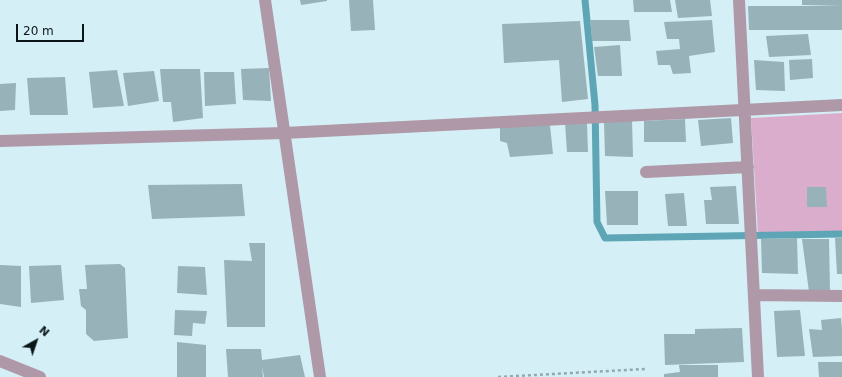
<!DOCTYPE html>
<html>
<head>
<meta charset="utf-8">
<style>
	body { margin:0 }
	#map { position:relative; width:842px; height:377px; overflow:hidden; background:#d4eff6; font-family:"DejaVu Sans",sans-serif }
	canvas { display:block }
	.north { position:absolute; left:16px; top:321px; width:40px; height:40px; -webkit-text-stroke:3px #d4eff6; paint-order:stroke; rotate:40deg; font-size:11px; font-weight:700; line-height:16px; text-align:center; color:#0b1517 }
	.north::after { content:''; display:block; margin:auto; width:14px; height:18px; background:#0b1517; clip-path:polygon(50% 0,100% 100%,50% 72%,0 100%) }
	.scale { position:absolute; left:16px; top:24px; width:68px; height:18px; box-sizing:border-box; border:2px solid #0b1517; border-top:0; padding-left:5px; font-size:12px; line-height:14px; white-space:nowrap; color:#0b1517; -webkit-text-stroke:3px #d4eff6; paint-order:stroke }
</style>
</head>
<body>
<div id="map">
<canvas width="842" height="377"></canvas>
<div class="north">N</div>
<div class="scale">20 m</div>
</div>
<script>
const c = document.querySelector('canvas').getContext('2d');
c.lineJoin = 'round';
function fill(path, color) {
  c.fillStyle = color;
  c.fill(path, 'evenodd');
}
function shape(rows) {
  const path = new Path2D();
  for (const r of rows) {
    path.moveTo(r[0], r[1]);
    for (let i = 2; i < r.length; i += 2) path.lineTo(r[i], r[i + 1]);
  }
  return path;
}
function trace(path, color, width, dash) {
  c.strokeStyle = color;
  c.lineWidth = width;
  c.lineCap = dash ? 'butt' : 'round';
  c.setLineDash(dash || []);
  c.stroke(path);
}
fill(shape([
	[842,113,842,234,758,235,751,118]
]), '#dbadcc');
trace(shape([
	[585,0,595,105,597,222,605,238,842,234]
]), '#5ea6b6', 7);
fill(shape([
	[300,0,327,0,327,1,301,5],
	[349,0,373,0,375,30,351,31],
	[633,0,670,0,672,12,634,12],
	[675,0,710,0,712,16,678,18],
	[802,0,842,0,842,6,802,5],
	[748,6,842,6,842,30,749,30],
	[590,20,629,20,631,41,592,41],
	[712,20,715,52,689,56,691,73,673,74,670,65,658,65,656,51,680,49,679,39,667,39,664,22],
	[580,21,588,99,562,102,559,60,504,63,502,24],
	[808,34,811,55,769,57,766,36],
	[620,45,622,76,598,76,594,47],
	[812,59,813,78,790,80,789,60],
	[754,60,784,62,785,91,756,90],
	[269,68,271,101,243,100,241,69],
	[160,69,200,69,203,118,173,122,171,102,163,102],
	[117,70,124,106,93,108,89,72],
	[154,71,159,101,128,106,123,73],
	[204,72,234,72,236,104,205,106],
	[65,77,68,115,30,115,27,78],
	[16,83,15,110,0,111,0,84],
	[731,118,733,143,701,146,698,120],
	[685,119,686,142,644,142,644,121],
	[632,120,633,157,605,156,604,122],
	[565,123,587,123,588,152,567,152],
	[550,125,553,154,510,157,507,143,500,141,500,127],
	[242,184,245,216,152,219,148,185],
	[736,186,739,224,706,224,704,200,712,200,710,187],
	[807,187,826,187,827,207,807,207],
	[605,191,638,191,638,225,607,225],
	[684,193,687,226,668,226,665,194],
	[797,238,798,274,762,273,761,239],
	[835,238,842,238,842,274,837,274],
	[802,239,829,239,830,291,809,292],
	[249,243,265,243,265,327,227,327,224,260,252,261],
	[120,264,125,268,128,338,94,341,86,334,86,310,81,306,79,289,87,289,85,265],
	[0,265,21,266,21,307,0,304],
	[61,265,64,300,31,303,29,266],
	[178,266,205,267,207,295,177,293],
	[175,310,207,311,205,324,193,323,192,336,174,335],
	[800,310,805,356,777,357,774,311],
	[841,318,842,329,842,356,813,357,809,329,822,330,821,320],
	[742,328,744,362,665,365,664,334,695,334,695,329],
	[177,342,206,345,206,377,177,377],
	[226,349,261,349,262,360,300,355,305,377,264,377,262,366,263,377,228,377],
	[818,362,842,362,842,377,819,377],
	[679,365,718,365,718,377,664,377,664,374,680,372]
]), '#98b2b9');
trace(shape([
	[498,377,645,369]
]), '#94a9af', 2.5, [3, 3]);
trace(shape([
	[265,0,320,377],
	[739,0,758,377],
	[0,141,284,133,842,105],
	[646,172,748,167],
	[754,295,842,296],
	[0,361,40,377]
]), '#af98a7', 12);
</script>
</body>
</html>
